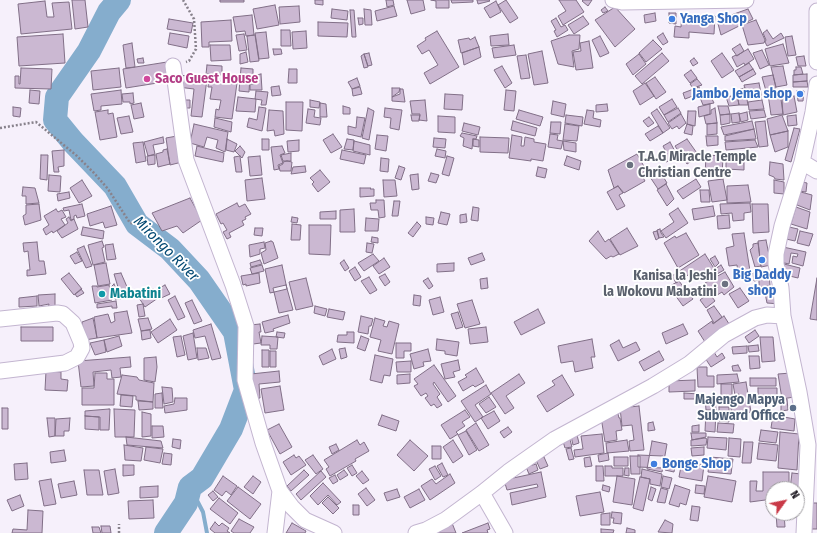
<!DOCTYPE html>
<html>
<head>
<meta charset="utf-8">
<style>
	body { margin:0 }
	#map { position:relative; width:817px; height:533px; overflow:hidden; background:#f6f0fb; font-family:"Fira Sans Condensed",sans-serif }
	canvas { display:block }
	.north { position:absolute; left:765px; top:481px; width:40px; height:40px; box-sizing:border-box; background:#fff; border:1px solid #a09ea2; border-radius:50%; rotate:57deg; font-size:11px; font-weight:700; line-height:16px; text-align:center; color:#120d16 }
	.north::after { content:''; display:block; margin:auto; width:14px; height:18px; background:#c93947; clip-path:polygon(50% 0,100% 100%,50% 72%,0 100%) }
</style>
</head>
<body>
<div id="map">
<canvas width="817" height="533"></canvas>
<div class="north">N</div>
</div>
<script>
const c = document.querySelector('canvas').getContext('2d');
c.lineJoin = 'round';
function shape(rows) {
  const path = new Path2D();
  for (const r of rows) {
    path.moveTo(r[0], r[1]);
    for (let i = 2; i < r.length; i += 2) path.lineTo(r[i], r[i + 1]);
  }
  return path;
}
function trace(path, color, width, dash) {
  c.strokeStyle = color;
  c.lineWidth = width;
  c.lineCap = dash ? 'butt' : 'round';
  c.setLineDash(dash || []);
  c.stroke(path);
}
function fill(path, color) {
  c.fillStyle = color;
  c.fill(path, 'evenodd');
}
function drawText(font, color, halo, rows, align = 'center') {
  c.font = font + ' "Fira Sans Condensed",sans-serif';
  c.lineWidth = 3.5;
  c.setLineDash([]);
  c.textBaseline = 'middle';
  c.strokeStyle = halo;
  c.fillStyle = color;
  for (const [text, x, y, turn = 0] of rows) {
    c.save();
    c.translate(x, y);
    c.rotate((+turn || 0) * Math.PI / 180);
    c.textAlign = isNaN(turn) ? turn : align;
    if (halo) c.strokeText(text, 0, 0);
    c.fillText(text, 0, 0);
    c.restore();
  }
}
trace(shape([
	[190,487,203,512,207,533]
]), '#85adcd', 4);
trace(shape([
	[119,0,109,12,89,51,57,97,55,120,73,142,115,186,137,224,170,249,199,280,235,332,246,390,231,429,202,478,190,487,186,503,166,533]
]), '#85adcd', 24);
const building = shape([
	[72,0,85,0,88,27,75,29,72,0],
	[220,0,244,0,244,2,220,2,220,0],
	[315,0,323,0,323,5,315,4,315,0],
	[386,0,393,0,394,5,387,7,386,0],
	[407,0,423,0,425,10,411,14,407,0],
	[431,0,449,0,449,8,436,8,436,1,431,0],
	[451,0,473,0,473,2,452,3,451,0],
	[477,0,489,0,490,1,478,4,477,0],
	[506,0,518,18,510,23,498,5,506,0],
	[559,0,576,0,584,12,563,25,558,16,566,11,559,0],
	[583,0,592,0,588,6,582,1,583,0],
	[45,1,47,17,54,17,52,3,69,2,72,29,21,34,18,4,45,1],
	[496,1,501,12,490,18,484,8,496,1],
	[275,5,279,25,257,29,253,9,275,5],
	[299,6,300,22,280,24,279,7,299,6],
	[394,6,397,16,377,21,375,11,394,6],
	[605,7,608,11,603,13,601,10,605,7],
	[615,7,635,29,615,47,595,20,615,7],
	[332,9,348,11,347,20,331,18,332,9],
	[364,9,371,10,372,25,365,25,364,9],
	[748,9,753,19,721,35,717,20,748,9],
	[350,10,354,10,356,37,352,37,350,10],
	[655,13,656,21,645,23,644,15,655,13],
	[669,13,676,13,676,24,669,23,669,13],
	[682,14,715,16,714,34,689,32,689,38,674,37,675,26,681,27,682,14],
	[252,15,254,35,246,36,245,31,236,32,233,17,252,15],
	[583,16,589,24,574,34,568,25,583,16],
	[358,18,363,18,363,24,359,25,358,18],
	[556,18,561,27,565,25,568,30,557,37,554,31,556,30,551,21,556,18],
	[169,19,193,23,191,33,167,29,169,19],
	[231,20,232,41,209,42,209,47,202,47,201,22,231,20],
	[756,20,765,40,764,43,748,45,742,25,756,20],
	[318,22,348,23,347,37,318,36,318,22],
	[281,30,290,30,291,46,281,46,281,30],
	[767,30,773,39,781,33,784,38,767,46,765,42,766,40,763,33,767,30],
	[306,31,307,48,293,49,292,32,306,31],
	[437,31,459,67,430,84,424,73,438,65,429,50,422,54,417,46,426,40,425,38,437,31],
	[266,32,269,58,259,59,255,33,266,32],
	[170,33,189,36,187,48,168,44,170,33],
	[663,33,668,42,663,45,657,37,663,33],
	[63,34,65,63,19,66,17,37,63,34],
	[244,34,247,50,239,51,236,35,244,34],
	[508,34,509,45,491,46,490,36,508,34],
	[255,35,259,61,250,62,247,36,255,35],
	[569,35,580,35,579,49,572,51,574,67,558,64,551,41,569,35],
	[600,36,609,53,600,57,592,40,600,36],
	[792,36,796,55,788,56,785,37,792,36],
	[475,37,479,47,461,53,458,40,469,38,470,40,475,37],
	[653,40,662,49,646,62,639,53,653,40],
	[589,41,593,68,576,70,573,52,581,51,580,43,589,41],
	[132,43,135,67,126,68,123,45,132,43],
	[740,44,744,51,737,56,732,49,740,44],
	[783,44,789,63,770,66,765,49,783,44],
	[210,45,230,45,231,60,211,61,210,45],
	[514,45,516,55,494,58,492,48,514,45],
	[479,47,481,57,464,65,462,53,479,47],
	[273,49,281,49,282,54,274,55,273,49],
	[748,49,754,59,745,65,744,63,737,67,732,57,736,55,736,56,748,49],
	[762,50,769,65,760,69,753,53,762,50],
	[542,51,548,83,534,85,528,54,542,51],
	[246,52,248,62,240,64,240,54,246,52],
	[369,53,372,65,368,66,364,54,369,53],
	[662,53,669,61,642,84,635,76,662,53],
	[722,53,734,70,722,78,711,61,722,53],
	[364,54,368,67,364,68,361,56,364,54],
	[639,54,646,64,633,75,626,64,639,54],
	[526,55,530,78,521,79,517,56,526,55],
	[804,56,806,66,798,66,796,57,804,56],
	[143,58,144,63,138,63,137,59,143,58],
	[694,58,698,63,693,66,690,61,694,58],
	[167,62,170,81,126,88,123,69,167,62],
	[749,63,753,69,739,77,735,71,749,63],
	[207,65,222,66,222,75,206,74,207,65],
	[502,66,512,83,505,88,494,70,502,66],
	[783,66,787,85,776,87,771,67,783,66],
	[796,67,801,67,803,74,794,75,794,70,796,70,796,67],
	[21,68,52,69,51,89,15,88,15,76,19,76,19,84,20,84,21,68],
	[119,68,121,87,93,90,91,71,119,68],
	[241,68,253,69,253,76,250,76,249,92,239,91,241,68],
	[289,69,297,69,297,83,288,83,289,69],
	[753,69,756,74,742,82,739,77,753,69],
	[691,70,697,78,690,83,684,75,691,70],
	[261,74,262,90,250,90,250,84,256,84,256,75,261,74],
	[807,74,807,81,793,82,793,75,807,74],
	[180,75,207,79,202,117,191,116,194,89,178,87,180,75],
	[773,75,776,88,766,91,762,77,773,75],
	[655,77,666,92,656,99,646,83,655,77],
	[357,78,360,86,352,89,348,82,357,78],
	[697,79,702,85,693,88,690,84,697,79],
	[209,80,237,83,232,119,215,117,216,109,219,110,221,100,210,99,212,87,208,87,209,80],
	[807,81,808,87,793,87,793,82,807,81],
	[645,83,654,96,640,105,633,91,645,83],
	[759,83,762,98,747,98,744,85,759,83],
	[279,86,281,95,272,96,271,87,279,86],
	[360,87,362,94,353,96,352,89,360,87],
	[699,87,701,93,685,99,683,93,699,87],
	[392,88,400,88,399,92,392,97,392,88],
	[745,88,748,105,739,105,737,93,741,93,740,89,745,88],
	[400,89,403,89,405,102,392,101,392,97,400,94,400,89],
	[30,90,40,91,39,104,29,103,30,90],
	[121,90,122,104,101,106,101,110,94,111,91,94,121,90],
	[506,90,516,91,514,111,504,110,506,90],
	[256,91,268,92,266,105,261,105,262,100,255,99,256,91],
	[708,91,714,103,703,105,699,95,708,91],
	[797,91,804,91,803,101,798,101,797,91],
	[780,92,783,114,771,115,768,94,780,92],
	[133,93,134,103,130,104,130,102,123,102,122,94,133,93],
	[445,94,463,95,462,110,444,109,445,94],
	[737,95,739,105,729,106,726,97,737,95],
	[794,96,797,112,783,115,782,99,794,96],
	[238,97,256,99,255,112,236,111,238,97],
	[672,99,677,107,664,115,659,107,672,99],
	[179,100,190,100,190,108,179,108,179,100],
	[310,100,320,102,319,108,310,107,310,100],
	[425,100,427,121,419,120,420,114,412,114,410,101,425,100],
	[762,100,764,109,749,110,748,102,762,100],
	[553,101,566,104,564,117,551,114,553,101],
	[286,102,303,102,302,131,286,130,286,102],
	[141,103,144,117,134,119,131,105,141,103],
	[320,103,326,104,327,117,320,117,320,103],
	[607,104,608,111,596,112,596,105,607,104],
	[710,104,710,114,699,117,698,107,710,104],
	[343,106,350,108,350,114,343,114,343,106],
	[718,106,728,106,730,114,720,115,718,106],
	[13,107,21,108,20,117,13,116,13,107],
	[259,107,266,108,262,131,247,127,249,118,257,120,259,107],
	[368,108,374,111,369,140,362,138,368,108],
	[385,108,402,110,399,130,390,128,391,118,384,117,385,108],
	[678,108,681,113,668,122,664,115,678,108],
	[715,108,717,123,706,124,704,116,711,114,711,110,715,108],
	[308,109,315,110,314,117,321,118,320,125,306,123,308,109],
	[657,109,670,128,663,133,651,113,657,109],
	[108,110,108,114,113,113,117,137,100,140,95,112,108,110],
	[269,110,283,111,284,134,275,136,274,130,267,131,269,110],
	[519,110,543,117,540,126,516,119,519,110],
	[587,110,594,111,593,118,601,120,600,127,584,124,587,110],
	[764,110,766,117,751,119,749,111,764,110],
	[688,111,696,111,695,126,687,124,688,111],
	[747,112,748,120,741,122,739,114,747,112],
	[739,113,740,122,732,123,731,114,739,113],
	[681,114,686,123,679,129,677,126,672,129,668,123,681,114],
	[730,114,730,123,721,125,720,115,730,114],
	[411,115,420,115,419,121,412,121,411,115],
	[566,115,583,117,582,126,565,123,566,115],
	[782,115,788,131,770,135,767,119,782,115],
	[796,115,797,125,788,126,787,116,796,115],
	[129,116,133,132,121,134,117,118,129,116],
	[438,116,455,117,455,133,438,132,438,116],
	[357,117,365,118,361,137,348,134,348,126,356,128,357,117],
	[649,117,654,123,648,127,643,121,649,117],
	[215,118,232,122,231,132,214,127,215,118],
	[513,121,537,128,535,136,511,130,513,121],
	[752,121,754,129,724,135,721,127,752,121],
	[765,121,768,146,759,147,755,122,765,121],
	[551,122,561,122,560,134,550,133,551,122],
	[464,123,480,127,478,135,462,131,464,123],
	[717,123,717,134,707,135,707,124,717,123],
	[194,124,228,132,225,152,216,148,218,140,207,137,204,147,190,143,194,124],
	[565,124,579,126,577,141,563,140,565,124],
	[687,124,693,126,692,135,684,133,687,124],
	[658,126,663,133,650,141,645,134,658,126],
	[794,128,800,129,791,162,785,160,794,128],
	[754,129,756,139,725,141,725,136,754,129],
	[788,131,788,147,775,152,770,135,788,131],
	[462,133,477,136,476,139,473,139,472,149,463,146,464,138,460,136,462,133],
	[333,134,342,147,331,153,323,140,333,134],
	[550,134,558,135,557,140,563,141,561,149,548,147,550,134],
	[377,135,388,136,386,151,375,149,377,135],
	[512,135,522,137,521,146,524,146,525,137,534,139,534,142,546,144,543,161,531,159,531,161,509,158,512,135],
	[177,136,182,162,170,165,166,138,177,136],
	[706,136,718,136,718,145,707,146,706,136],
	[163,137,164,143,153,145,155,154,148,156,144,142,163,137],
	[480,137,509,138,508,153,480,152,480,137],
	[434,138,446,139,445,148,433,147,434,138],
	[227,139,237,144,234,152,226,150,227,139],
	[262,139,269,139,269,150,262,150,262,139],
	[347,139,354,140,353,150,344,149,347,139],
	[473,139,479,140,479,147,473,146,473,139],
	[687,139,699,156,687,164,675,146,687,139],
	[299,140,299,151,288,152,287,141,299,140],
	[755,140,758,147,726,150,725,142,755,140],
	[354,141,370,145,370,155,353,151,354,141],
	[563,141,576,143,576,152,564,150,563,141],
	[143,142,146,161,136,163,133,143,143,142],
	[670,142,678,157,666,162,662,155,666,152,663,146,670,142],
	[197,146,224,153,223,162,195,156,197,146],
	[240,146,245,152,242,158,235,151,240,146],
	[282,146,285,153,280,155,283,163,278,165,279,169,274,170,271,147,282,146],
	[167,149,170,164,158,167,156,154,163,152,163,150,167,149],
	[437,149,446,151,445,158,435,156,437,149],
	[64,150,64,166,58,167,59,172,54,172,52,151,64,150],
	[342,150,366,155,364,164,340,159,342,150],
	[291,153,291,161,283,161,281,155,291,153],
	[637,154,646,170,641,174,645,181,624,193,618,186,614,188,608,170,637,154],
	[41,155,48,155,47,180,40,179,41,155],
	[155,155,155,164,148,165,147,156,155,155],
	[706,155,723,156,722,177,705,176,706,155],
	[240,156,242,172,236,172,234,157,240,156],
	[260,156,262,175,250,176,248,157,260,156],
	[447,156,454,158,449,176,442,174,447,156],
	[567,156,581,161,579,170,564,165,567,156],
	[726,156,744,157,744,170,726,169,726,156],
	[381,158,389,159,388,172,380,171,381,158],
	[287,161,292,162,291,171,280,171,279,166,283,164,283,162,287,161],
	[770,162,783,164,784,180,775,179,774,177,769,175,770,162],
	[305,166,306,172,291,174,293,167,305,166],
	[399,166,405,168,401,180,395,178,399,166],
	[538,167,547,169,545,178,536,176,538,167],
	[658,168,667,183,658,189,648,174,658,168],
	[320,170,330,182,318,192,312,184,314,182,310,178,320,170],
	[431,173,439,175,436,183,428,181,431,173],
	[418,174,419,189,412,190,410,175,418,174],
	[49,175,61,176,60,192,48,191,49,175],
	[262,178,265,199,247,201,245,180,262,178],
	[696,179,701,187,683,199,677,191,696,179],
	[723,179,727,200,712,202,708,181,723,179],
	[82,180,92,196,79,203,70,188,82,180],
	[383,180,395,180,397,196,384,197,383,180],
	[774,180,784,182,784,194,774,193,774,180],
	[797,181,807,183,806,192,798,191,797,181],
	[666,184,674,199,667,206,657,190,666,184],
	[748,185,751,202,727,203,727,186,748,185],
	[618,186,623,193,619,195,625,206,617,210,607,192,618,186],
	[23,187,35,188,39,203,26,204,26,196,22,196,23,187],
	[360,188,371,188,370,189,374,189,374,196,360,197,360,188],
	[700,190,709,190,710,202,701,202,700,190],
	[797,191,812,195,810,210,797,205,797,191],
	[69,192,70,198,58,201,57,194,69,192],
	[190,198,202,220,183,233,177,226,162,231,152,213,190,198],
	[376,200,384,200,385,217,379,218,378,210,371,210,370,203,376,203,376,200],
	[394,201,400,201,398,216,392,216,394,201],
	[237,203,239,207,245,204,251,214,245,217,246,219,242,221,244,225,229,233,231,237,227,239,223,232,227,230,223,223,221,224,216,214,237,203],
	[750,203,751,212,744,213,744,220,733,221,732,213,721,214,720,204,750,203],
	[39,204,41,220,25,225,23,216,26,214,26,205,39,204],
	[82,204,85,216,77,218,76,215,74,216,74,219,71,220,69,210,64,211,63,208,82,204],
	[752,204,768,204,769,232,753,233,752,204],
	[111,206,117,225,105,228,103,222,90,226,87,214,111,206],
	[713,206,715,216,694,220,692,209,713,206],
	[473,207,479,208,478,221,471,220,473,207],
	[796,207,810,212,807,229,791,224,796,207],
	[678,208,688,223,666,238,661,231,674,222,669,214,678,208],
	[56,209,58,212,62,210,66,217,61,219,65,225,53,233,52,231,46,235,43,229,49,225,44,216,56,209],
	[354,209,355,232,340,232,340,210,354,209],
	[336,211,336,219,320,219,320,212,336,211],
	[441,212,450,214,447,225,438,223,441,212],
	[466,214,467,222,460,223,460,215,466,214],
	[729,215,730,228,718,229,717,216,729,215],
	[69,217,71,221,74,219,78,229,62,238,57,231,68,223,66,219,69,217],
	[292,217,298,218,297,223,291,222,292,217],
	[426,217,434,218,433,225,426,224,426,217],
	[366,218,379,219,378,231,365,231,366,218],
	[417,222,421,226,413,237,408,233,417,222],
	[292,224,301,225,300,240,291,240,292,224],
	[309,225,331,225,330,255,309,254,309,225],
	[83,227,104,231,103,239,81,235,83,227],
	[789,227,798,229,795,241,786,239,789,227],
	[255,228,263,228,262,236,254,235,255,228],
	[627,228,638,246,620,255,610,239,627,228],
	[660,229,661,233,664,237,659,238,657,230,660,229],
	[598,231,605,242,609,239,619,254,613,257,611,256,606,259,589,241,598,231],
	[657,231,659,238,656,240,653,232,657,231],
	[800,231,813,234,809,246,797,243,800,231],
	[686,233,699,255,678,268,664,243,675,236,676,238,686,233],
	[744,233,750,271,738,273,737,265,729,266,726,248,734,246,732,234,744,233],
	[372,237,378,238,378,243,371,242,372,237],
	[766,240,771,265,761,267,758,241,766,240],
	[102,241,104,247,102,248,105,262,93,265,88,245,102,241],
	[271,241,273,242,278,258,264,264,261,253,266,250,265,243,271,241],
	[37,242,39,261,44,261,46,274,27,276,27,270,30,270,28,251,24,252,23,243,37,242],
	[264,242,265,248,260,249,260,254,250,257,249,245,264,242],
	[367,243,374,244,372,253,366,252,367,243],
	[758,243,761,266,755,267,750,250,753,247,753,244,758,243],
	[113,244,116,259,107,260,105,245,113,244],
	[84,246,92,266,86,268,77,249,84,246],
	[783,247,806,252,803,266,792,263,793,256,797,257,798,254,791,253,789,264,780,262,783,247],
	[77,252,82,261,75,264,70,256,77,252],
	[482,253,485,260,471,265,468,258,482,253],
	[373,254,379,261,364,271,358,263,373,254],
	[705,254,715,270,699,280,694,271,676,283,672,276,705,254],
	[715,256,719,263,715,267,710,259,715,256],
	[384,258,390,267,379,274,373,266,384,258],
	[260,260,262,264,251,267,250,263,260,260],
	[344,260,349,268,345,271,340,263,344,260],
	[106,263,110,284,98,286,94,265,106,263],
	[454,263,454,271,437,272,437,264,454,263],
	[784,264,800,268,798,278,781,274,784,264],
	[262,265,264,271,252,274,250,268,262,265],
	[282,265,287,289,270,293,265,269,282,265],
	[721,265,724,270,717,274,715,269,721,265],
	[355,267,361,277,355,281,349,271,355,267],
	[725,272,734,287,724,295,722,292,714,297,705,283,725,272],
	[769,272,770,286,759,287,759,280,754,281,753,273,769,272],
	[69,273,82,289,74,295,61,279,69,273],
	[121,273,131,296,121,297,114,274,121,273],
	[259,273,260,283,246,286,246,284,243,285,241,276,259,273],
	[385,274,390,282,385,286,379,277,385,274],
	[369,277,377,290,370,294,361,281,369,277],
	[306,278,313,306,296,310,289,282,306,278],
	[428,278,433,286,429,289,423,281,428,278],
	[487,278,488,288,481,289,480,279,487,278],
	[817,278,817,320,810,319,817,278],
	[679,281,685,289,674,295,668,287,679,281],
	[114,284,121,299,115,299,111,287,114,284],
	[109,285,112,300,95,303,92,286,97,286,97,287,109,285],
	[165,285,170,294,159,299,154,291,165,285],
	[286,285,293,310,279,313,273,288,286,285],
	[740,288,749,301,738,308,729,294,740,288],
	[81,289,84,293,77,297,75,294,81,289],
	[153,289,158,298,145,307,137,295,153,289],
	[685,289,693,299,683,306,675,295,685,289],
	[709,293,715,301,706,308,700,300,709,293],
	[765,293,778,294,780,304,767,303,765,293],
	[55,294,55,306,48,308,49,304,39,306,38,295,55,294],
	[414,295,421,296,420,306,413,305,414,295],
	[37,296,37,306,19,307,19,298,37,296],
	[175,296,185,317,178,320,168,300,175,296],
	[440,297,444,312,433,315,429,300,440,297],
	[192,300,202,321,194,324,185,303,192,300],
	[472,300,480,324,465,328,457,304,472,300],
	[116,301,117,308,112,308,112,306,97,308,97,304,116,301],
	[143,304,145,316,139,317,137,305,143,304],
	[315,306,327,309,325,316,314,313,315,306],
	[714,306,722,317,714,323,707,310,714,306],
	[329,309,345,312,343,320,327,317,329,309],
	[538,309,545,323,521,335,514,322,538,309],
	[127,311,132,333,97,338,94,317,108,314,111,323,115,321,114,313,127,311],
	[458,312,463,327,456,329,451,314,458,312],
	[288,315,290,323,273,329,274,331,265,333,262,322,288,315],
	[361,316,373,319,371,326,369,326,368,334,358,332,361,316],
	[724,316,731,327,705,342,698,331,712,321,713,324,724,316],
	[93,318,97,338,85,340,82,322,93,318],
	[148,318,152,329,141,331,138,319,148,318],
	[375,318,385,321,383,326,387,327,389,321,399,324,392,354,378,351,381,340,370,337,375,318],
	[170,319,177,330,158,343,151,332,170,319],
	[211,324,221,358,212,360,205,336,195,338,193,330,211,324],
	[260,324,261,332,259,332,261,343,253,344,250,325,260,324],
	[683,324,688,334,666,344,662,333,683,324],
	[21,327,53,327,53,341,21,341,21,327],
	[486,327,488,342,470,344,468,329,486,327],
	[150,330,151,338,142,340,141,331,150,330],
	[755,330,759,336,749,343,745,337,755,330],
	[277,332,285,333,284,338,276,337,277,332],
	[347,332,354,332,354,343,337,342,338,335,347,335,347,332],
	[193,333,197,358,188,360,183,336,193,333],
	[119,336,122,346,107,352,104,340,119,336],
	[181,336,185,355,177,357,173,337,181,336],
	[262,336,278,337,277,349,270,349,270,345,261,345,262,336],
	[361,336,369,339,365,351,357,348,361,336],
	[760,337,773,337,775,361,762,362,760,337],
	[437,339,459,342,457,356,445,354,445,351,436,350,437,339],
	[592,339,595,357,591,357,593,368,575,372,573,361,561,363,558,346,592,339],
	[104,340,106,352,95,355,90,343,104,340],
	[619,340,623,348,636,342,640,350,618,361,610,345,619,340],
	[396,343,411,343,411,351,404,351,404,358,396,358,396,343],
	[758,345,759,351,749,352,748,346,758,345],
	[747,346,747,353,733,354,732,347,747,346],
	[197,348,206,348,209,358,198,360,197,348],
	[345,348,347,357,341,359,339,349,345,348],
	[332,349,336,359,323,365,319,356,332,349],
	[428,349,431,361,423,362,424,366,414,369,410,354,428,349],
	[262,350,269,350,269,367,262,367,262,350],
	[270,351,276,351,276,367,270,367,270,351],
	[659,351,664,360,644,371,639,362,659,351],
	[714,352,717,357,722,353,725,358,711,367,705,358,714,352],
	[375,355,393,359,390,376,384,375,382,383,370,380,375,355],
	[749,356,759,356,760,368,750,369,749,356],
	[130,357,131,367,120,368,121,377,112,378,111,370,93,372,94,386,81,387,78,361,130,357],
	[156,357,157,367,155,382,144,380,144,358,156,357],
	[458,360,460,370,453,372,455,377,445,379,441,364,458,360],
	[411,361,411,372,397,372,396,362,411,361],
	[434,365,456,396,448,402,434,382,433,384,440,394,437,397,442,405,437,408,434,404,431,406,425,398,428,396,426,393,421,396,414,386,418,384,414,379,434,365],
	[738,365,741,371,733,371,732,366,738,365],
	[697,367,707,367,707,376,714,376,714,387,698,387,697,367],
	[476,368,484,382,475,387,473,385,463,391,458,382,467,377,465,375,476,368],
	[46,371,61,372,61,379,68,380,67,391,45,390,46,371],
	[279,371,280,382,259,384,260,398,253,399,251,374,279,371],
	[95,373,107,373,107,379,114,379,114,405,82,405,82,388,94,388,95,373],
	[791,373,794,397,782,399,778,374,791,373],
	[410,374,410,383,397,384,397,375,410,374],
	[519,374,525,383,506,396,514,408,505,414,491,393,519,374],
	[737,374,739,382,717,384,717,375,737,374],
	[122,375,137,377,139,380,154,383,153,402,136,400,136,396,117,394,122,375],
	[562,375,574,395,547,412,537,396,555,385,552,381,562,375],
	[750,378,776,378,776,386,750,386,750,378],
	[695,380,695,391,669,392,669,381,695,380],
	[746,382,751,412,732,415,730,402,740,401,739,394,735,395,733,384,746,382],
	[721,384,732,384,732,397,721,397,721,384],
	[486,385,491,394,475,405,483,417,475,422,461,401,486,385],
	[280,386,284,410,265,413,261,389,280,386],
	[162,387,172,388,173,402,164,404,162,387],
	[758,388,777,388,777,396,758,396,758,388],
	[162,393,163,408,155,408,155,394,162,393],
	[684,393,699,394,698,399,684,399,684,393],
	[121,395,133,396,132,407,120,406,121,395],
	[489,397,496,407,486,413,479,404,489,397],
	[715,397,716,410,706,410,705,398,715,397],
	[175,398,187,398,187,410,165,413,164,406,174,404,175,398],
	[781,399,787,399,788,410,781,411,781,399],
	[138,401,153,402,153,409,139,410,138,401],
	[639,406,644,450,630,451,629,441,634,440,632,425,622,426,620,408,639,406],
	[719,407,729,407,729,422,719,421,719,407],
	[2,408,8,408,8,429,2,429,2,408],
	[109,409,110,409,109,430,100,430,100,417,85,416,85,411,109,409],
	[114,409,135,410,134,437,115,437,114,409],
	[465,410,470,417,462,422,465,426,456,432,458,434,450,439,441,425,465,410],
	[716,410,715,432,705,431,706,411,716,410],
	[494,411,500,421,488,429,481,418,494,411],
	[142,412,151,414,151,436,142,437,142,412],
	[618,414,619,418,620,418,622,430,616,431,617,440,605,442,601,417,618,414],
	[382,415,399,421,396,431,378,425,382,415],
	[773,415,795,419,794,431,771,428,773,415],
	[85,416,99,417,99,430,85,429,85,416],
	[47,418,55,418,55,436,49,437,47,418],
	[70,418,69,431,64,431,64,436,55,436,56,419,70,418],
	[653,422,655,430,648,431,648,423,653,422],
	[476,423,489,445,479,451,466,430,476,423],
	[718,423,734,424,733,433,717,432,718,423],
	[279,424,292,447,280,454,267,430,279,424],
	[699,425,699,432,692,432,692,426,699,425],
	[152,426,163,426,164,437,152,438,152,426],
	[508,427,512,432,504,438,500,432,508,427],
	[761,430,778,432,776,443,759,441,761,430],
	[466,431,477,450,469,455,458,435,466,431],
	[780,432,799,434,797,470,778,468,780,432],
	[691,433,706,433,706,437,692,440,691,433],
	[602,434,604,453,575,457,574,450,583,449,581,436,602,434],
	[577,435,579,443,573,445,571,436,577,435],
	[569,436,572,447,565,448,562,438,569,436],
	[126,437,161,441,163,448,127,445,126,437],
	[708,437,727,438,726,450,707,448,708,437],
	[705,438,707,439,706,445,691,446,691,440,705,438],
	[729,438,741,439,740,457,728,456,729,438],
	[173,439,181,440,180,449,172,447,173,439],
	[357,440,360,445,364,442,369,451,355,459,356,461,330,476,326,469,329,467,324,460,357,440],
	[410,440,428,456,414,471,397,455,410,440],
	[453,440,463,456,453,463,443,447,453,440],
	[627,440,629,451,607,453,606,443,627,440],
	[652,441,667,444,662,472,647,469,652,441],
	[744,442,753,442,751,463,742,463,744,442],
	[759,443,778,445,776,461,757,459,759,443],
	[336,444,339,450,332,454,329,447,336,444],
	[124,445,143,448,141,461,125,460,124,445],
	[432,446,441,446,441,459,432,459,432,446],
	[146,447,163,449,160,463,144,460,146,447],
	[704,447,704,455,692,456,691,448,704,447],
	[571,448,574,459,569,460,566,449,571,448],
	[64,450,66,461,51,463,50,452,64,450],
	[164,453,172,454,171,465,162,464,164,453],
	[608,453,609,460,599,462,598,455,608,453],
	[294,455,296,458,299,456,306,465,291,475,283,462,294,455],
	[313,455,323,469,316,474,305,460,313,455],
	[638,455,663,456,663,468,638,467,638,455],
	[630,456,640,456,640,474,631,474,630,456],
	[544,457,548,466,540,469,536,460,544,457],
	[590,457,592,466,585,467,584,458,590,457],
	[614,457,628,457,628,466,614,466,614,457],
	[710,457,733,459,731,474,708,472,710,457],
	[682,461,704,465,702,481,679,477,682,461],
	[27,463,28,479,15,480,14,464,27,463],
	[442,463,448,475,443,477,437,466,442,463],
	[536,464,538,470,529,474,526,467,536,464],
	[667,464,675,466,674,472,665,470,667,464],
	[123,465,134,465,134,475,123,476,123,465],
	[352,465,357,473,352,476,347,468,352,465],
	[435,466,441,476,435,480,429,469,435,466],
	[596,466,603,466,604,481,596,481,596,466],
	[605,466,612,466,612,468,623,468,623,476,605,476,605,466],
	[625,468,629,468,629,476,624,475,625,468],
	[115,469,119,493,108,495,104,471,115,469],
	[642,469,662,474,660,486,650,484,650,479,641,477,642,469],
	[84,470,99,470,103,495,87,495,84,470],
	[304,470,309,475,291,491,287,486,304,470],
	[344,470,348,475,340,480,337,475,344,470],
	[321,471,326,477,301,500,296,494,321,471],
	[362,471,369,480,363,484,356,476,362,471],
	[541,472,546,497,512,505,510,493,538,487,537,484,507,490,504,480,541,472],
	[763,472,789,472,789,483,780,483,778,489,773,489,773,499,750,502,750,481,757,481,756,491,763,491,763,472],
	[792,473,801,474,799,497,797,497,797,489,790,489,792,473],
	[450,474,455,483,430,500,421,486,432,479,436,484,450,474],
	[335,475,338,481,333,484,329,478,335,475],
	[223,476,237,486,231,495,226,491,222,496,214,490,223,476],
	[253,476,261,482,253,494,244,487,253,476],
	[617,476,635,479,632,505,613,502,617,476],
	[663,476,672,478,669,489,661,487,663,476],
	[708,476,736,481,732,502,704,497,708,476],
	[640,477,650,479,643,511,633,508,640,477],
	[51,479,56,504,44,506,39,481,51,479],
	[74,481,77,495,61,498,58,484,74,481],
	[323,483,341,502,337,505,328,495,318,505,310,496,323,483],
	[603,485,610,487,609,492,602,490,603,485],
	[675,485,690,490,686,505,680,503,679,507,669,504,675,485],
	[696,485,705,486,704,494,695,493,696,485],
	[158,486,158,497,140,498,140,487,158,486],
	[238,487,261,504,250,519,227,501,238,487],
	[651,487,656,489,652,501,648,499,651,487],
	[366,488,375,500,367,506,358,494,366,488],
	[661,488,668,490,665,503,657,502,661,488],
	[397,489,400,497,387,501,384,493,397,489],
	[419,489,425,500,410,508,404,497,419,489],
	[213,491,218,497,213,501,208,495,213,491],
	[600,492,604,512,580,516,576,496,600,492],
	[20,495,24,506,12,511,7,500,20,495],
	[328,497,339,508,333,514,322,503,328,497],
	[219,498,238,513,230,524,210,509,219,498],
	[153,500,154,518,129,519,128,501,153,500],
	[810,503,817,503,817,529,809,529,810,503],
	[353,505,359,505,359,515,353,515,353,505],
	[692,506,700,507,698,521,690,520,692,506],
	[28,510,43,511,42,533,12,533,13,529,27,530,28,510],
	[612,512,622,513,621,524,613,523,614,518,611,518,612,512],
	[610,513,610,525,601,525,601,514,610,513],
	[776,513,784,513,785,527,777,527,776,513],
	[239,519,254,527,250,533,234,533,231,531,239,519],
	[665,520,673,524,672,533,658,532,665,520],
	[215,522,219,526,222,523,229,528,227,531,230,533,215,533,210,529,215,522],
	[292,523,306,531,305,533,286,533,292,523],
	[452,523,456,533,439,533,437,529,452,523],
	[488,523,490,529,487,530,488,533,462,533,488,523],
	[101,526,110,526,111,533,102,533,101,526],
	[92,527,99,527,101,533,93,533,92,527],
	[627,528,635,530,635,533,626,533,627,528],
	[601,529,614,530,613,533,601,533,601,529]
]);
fill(building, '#cbb8d2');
trace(building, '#816f87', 1);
const minor = shape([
	[613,0,622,2,746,0],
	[817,11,817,62],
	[173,66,186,160,233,285,246,326,245,380,263,443,280,491,292,507,305,520,334,533],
	[802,162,817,171],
	[0,319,57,313,63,314,73,323,81,342,82,348,77,357,65,363,0,371],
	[482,493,505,533],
	[275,533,280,491],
	[416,533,426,530,445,520,482,493,508,472,555,439,653,386,689,364,724,335,755,318,767,315,783,316],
	[804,533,808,445,799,392,783,316,781,288,776,264,776,254,782,226,802,162,813,112,817,84]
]);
trace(minor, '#c3b5d0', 17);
trace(shape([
	[183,0,194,19,196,49,189,61,186,62],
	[0,128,36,122,77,156,94,173,108,189,130,223,137,224],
	[119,533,119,524]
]), '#88828c', 2.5, [2, 2]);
trace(minor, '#fff', 15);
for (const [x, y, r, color] of [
	[672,19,4,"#3f7fe0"],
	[147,79,4,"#d1479c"],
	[800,94,4,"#3f7fe0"],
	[630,165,4,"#6b7280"],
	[762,260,4,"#3f7fe0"],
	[725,284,4,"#6b7280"],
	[102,294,4,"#0f9aa8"],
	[793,408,4,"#5c6f8a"],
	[654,464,4,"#3f7fe0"]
]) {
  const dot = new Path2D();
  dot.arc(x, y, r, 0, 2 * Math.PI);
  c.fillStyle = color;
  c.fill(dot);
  trace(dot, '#fff', 1.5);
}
drawText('bold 14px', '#366cbe', '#fff', [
	["Yanga Shop",680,19],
	["Jambo Jema shop",792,94,"right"],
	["Big Daddy",762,275,"center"],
	["shop",762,291,"center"],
	["Bonge Shop",662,464]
], 'left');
drawText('bold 14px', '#b23c85', '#fff', [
	["Saco Guest House",155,79]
], 'left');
drawText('bold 14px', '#5b616d', '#fff', [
	["T.A.G Miracle Temple",638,157],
	["Christian Centre",638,173],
	["Kanisa la Jeshi",717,276,"right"],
	["la Wokovu Mabatini",717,292,"right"]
], 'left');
drawText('bold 14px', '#0d838f', '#fff', [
	["Mabatini",110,294]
], 'left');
drawText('bold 14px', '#4e5e75', '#fff', [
	["Majengo Mapya",785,400],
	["Subward Office",785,416]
], 'right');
drawText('italic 15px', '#024872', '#fff', [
	["Mirongo River",166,249,45]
]);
</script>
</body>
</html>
